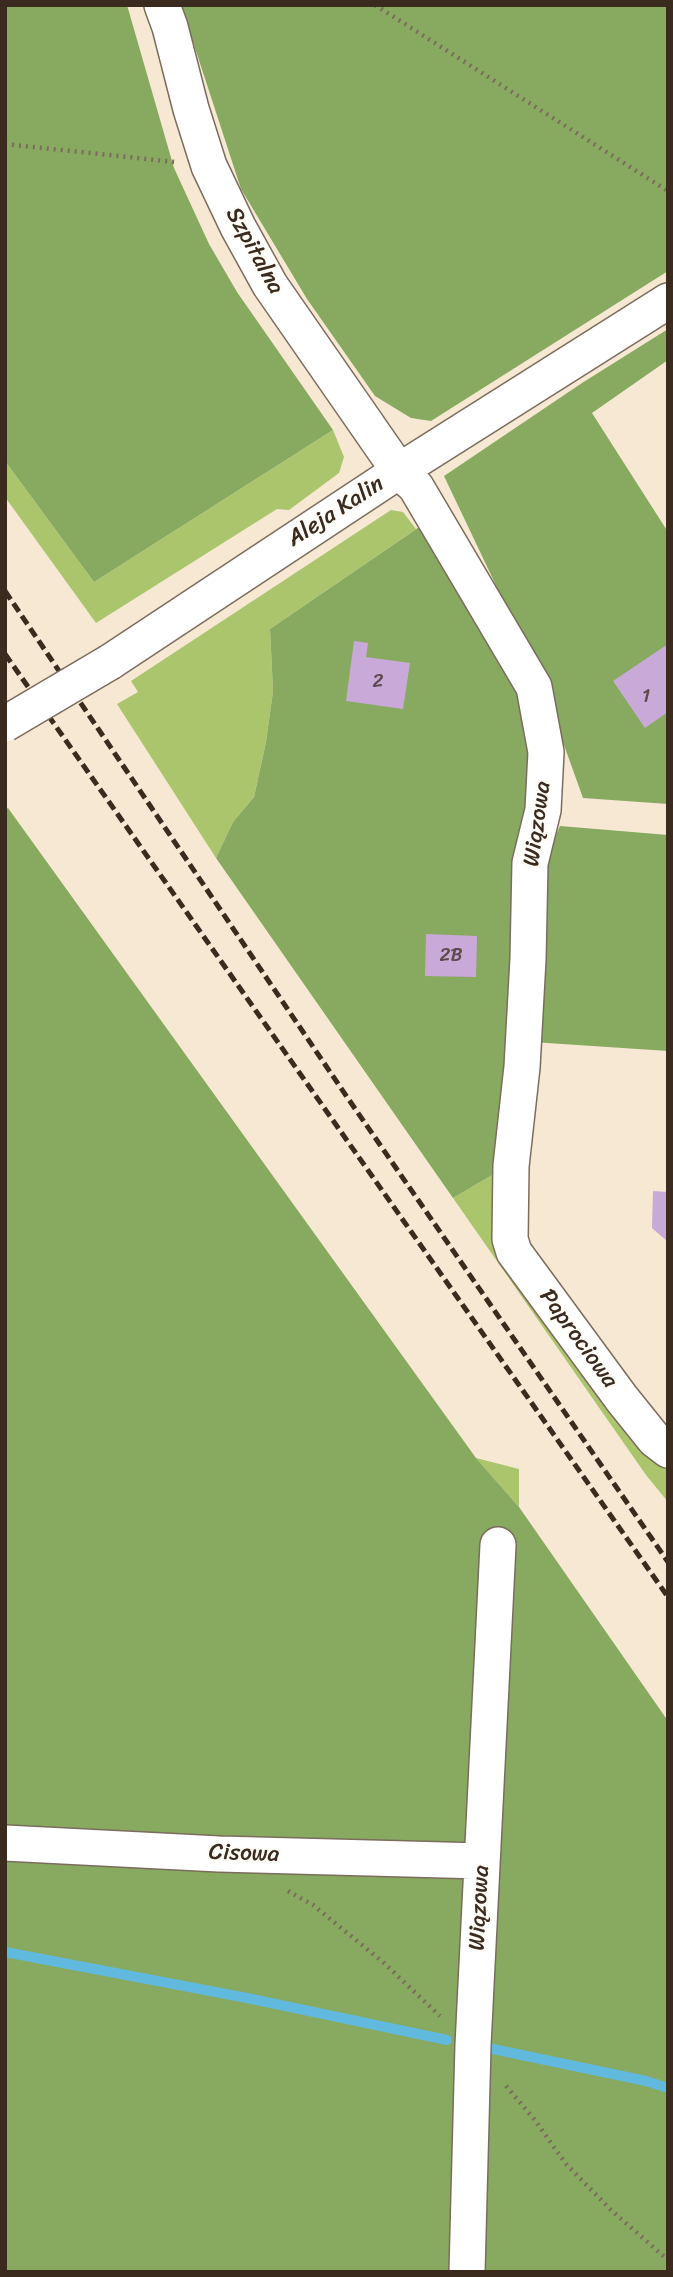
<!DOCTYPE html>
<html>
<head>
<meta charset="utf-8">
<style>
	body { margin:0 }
	#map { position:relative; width:673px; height:2277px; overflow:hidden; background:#f6e8d2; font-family:Sriracha,sans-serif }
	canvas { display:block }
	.frame { position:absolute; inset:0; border:7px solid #3b2a1e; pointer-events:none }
</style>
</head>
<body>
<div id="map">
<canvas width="673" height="2277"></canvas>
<div class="frame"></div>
</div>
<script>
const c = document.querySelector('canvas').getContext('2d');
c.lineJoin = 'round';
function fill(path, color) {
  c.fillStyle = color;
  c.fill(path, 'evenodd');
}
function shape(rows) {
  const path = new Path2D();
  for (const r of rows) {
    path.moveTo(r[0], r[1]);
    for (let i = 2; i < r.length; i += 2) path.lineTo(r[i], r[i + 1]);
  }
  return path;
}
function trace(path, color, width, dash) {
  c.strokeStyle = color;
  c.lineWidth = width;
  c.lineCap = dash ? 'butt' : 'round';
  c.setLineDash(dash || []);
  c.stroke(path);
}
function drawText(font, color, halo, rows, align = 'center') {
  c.font = font + ' Sriracha,sans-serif';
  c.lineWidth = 5;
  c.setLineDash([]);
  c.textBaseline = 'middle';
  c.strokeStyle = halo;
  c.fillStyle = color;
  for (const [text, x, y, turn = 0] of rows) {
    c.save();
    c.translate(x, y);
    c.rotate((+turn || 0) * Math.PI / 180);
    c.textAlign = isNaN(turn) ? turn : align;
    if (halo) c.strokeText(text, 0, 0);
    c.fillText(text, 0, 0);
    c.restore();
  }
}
fill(shape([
	[333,430,344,457,339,473,289,510,277,509,96,623,5,497,5,461,94,582],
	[391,510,403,512,416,529,270,629,273,691,266,742,254,797,233,822,216,858,117,704,138,692,131,681],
	[494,1174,497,1223,668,1458,668,1502,646,1475,453,1198],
	[476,1458,519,1469,519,1507]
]), '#aac56c');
fill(shape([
	[5,5,127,5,174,168,209,244,237,292,333,430,94,582,5,461],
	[181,5,668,5,668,271,431,421,411,418,375,396,307,299,241,189],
	[668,329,668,360,592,413,668,532,668,804,583,798,540,678,444,476,582,383],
	[425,523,510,675,530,721,534,770,508,1058,494,1174,453,1198,216,858,233,822,254,797,266,742,273,691,270,629],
	[8,808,476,1458,519,1507,668,1721,668,2272,5,2272,5,810],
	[560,826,668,835,668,1051,532,1042,546,855]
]), '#87aa60');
trace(shape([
	[5,1952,247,1998,447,2040],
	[493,2049,646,2081,668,2088]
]), '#61b9de', 10);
fill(shape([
	[354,641,368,643,366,657,410,663,403,709,346,701],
	[665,646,668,650,668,712,645,728,613,681],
	[426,934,477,936,476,977,425,976],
	[653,1191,668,1192,668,1242,652,1228]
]), '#c8a9d8');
const street = shape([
	[162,5,170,27,191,109,209,166,238,227,270,285,399,471,416,487,534,687,546,752,543,810,530,863,528,959,522,1067,511,1166,510,1239,514,1252,622,1399,655,1440,668,1450],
	[110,662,399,471,668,301],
	[5,1843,219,1854,482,1861],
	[467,2272,473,2045,498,1545]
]);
trace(street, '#7c6c5d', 38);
trace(shape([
	[375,5,668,191],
	[5,144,175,162],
	[288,1891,313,1905,384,1963,440,2016],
	[506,2086,534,2119,566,2164,611,2210,668,2260]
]), '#7c6c5d', 4.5, [2, 5]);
trace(street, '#fff', 35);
trace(shape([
	[5,591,347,1097,668,1562],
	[5,654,668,1597]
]), '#3b2a1e', 5, [10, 5]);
const streetBridge = shape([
	[5,724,110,662]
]);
trace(streetBridge, '#7c6c5d', 38, []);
trace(streetBridge, '#fff', 35);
drawText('19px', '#5e4a4c', null, [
	["2",378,682],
	["1",646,697],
	["2B",451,956]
]);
drawText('23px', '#3b2a1e', '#fdfcf7', [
	["Szpitalna",254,251,61],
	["Aleja Kalin",336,512,-33],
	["Wiązowa",538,824,-82],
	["Paprociowa",578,1339,54],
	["Cisowa",244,1854,2],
	["Wiązowa",480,1908,-87]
]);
</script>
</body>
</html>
